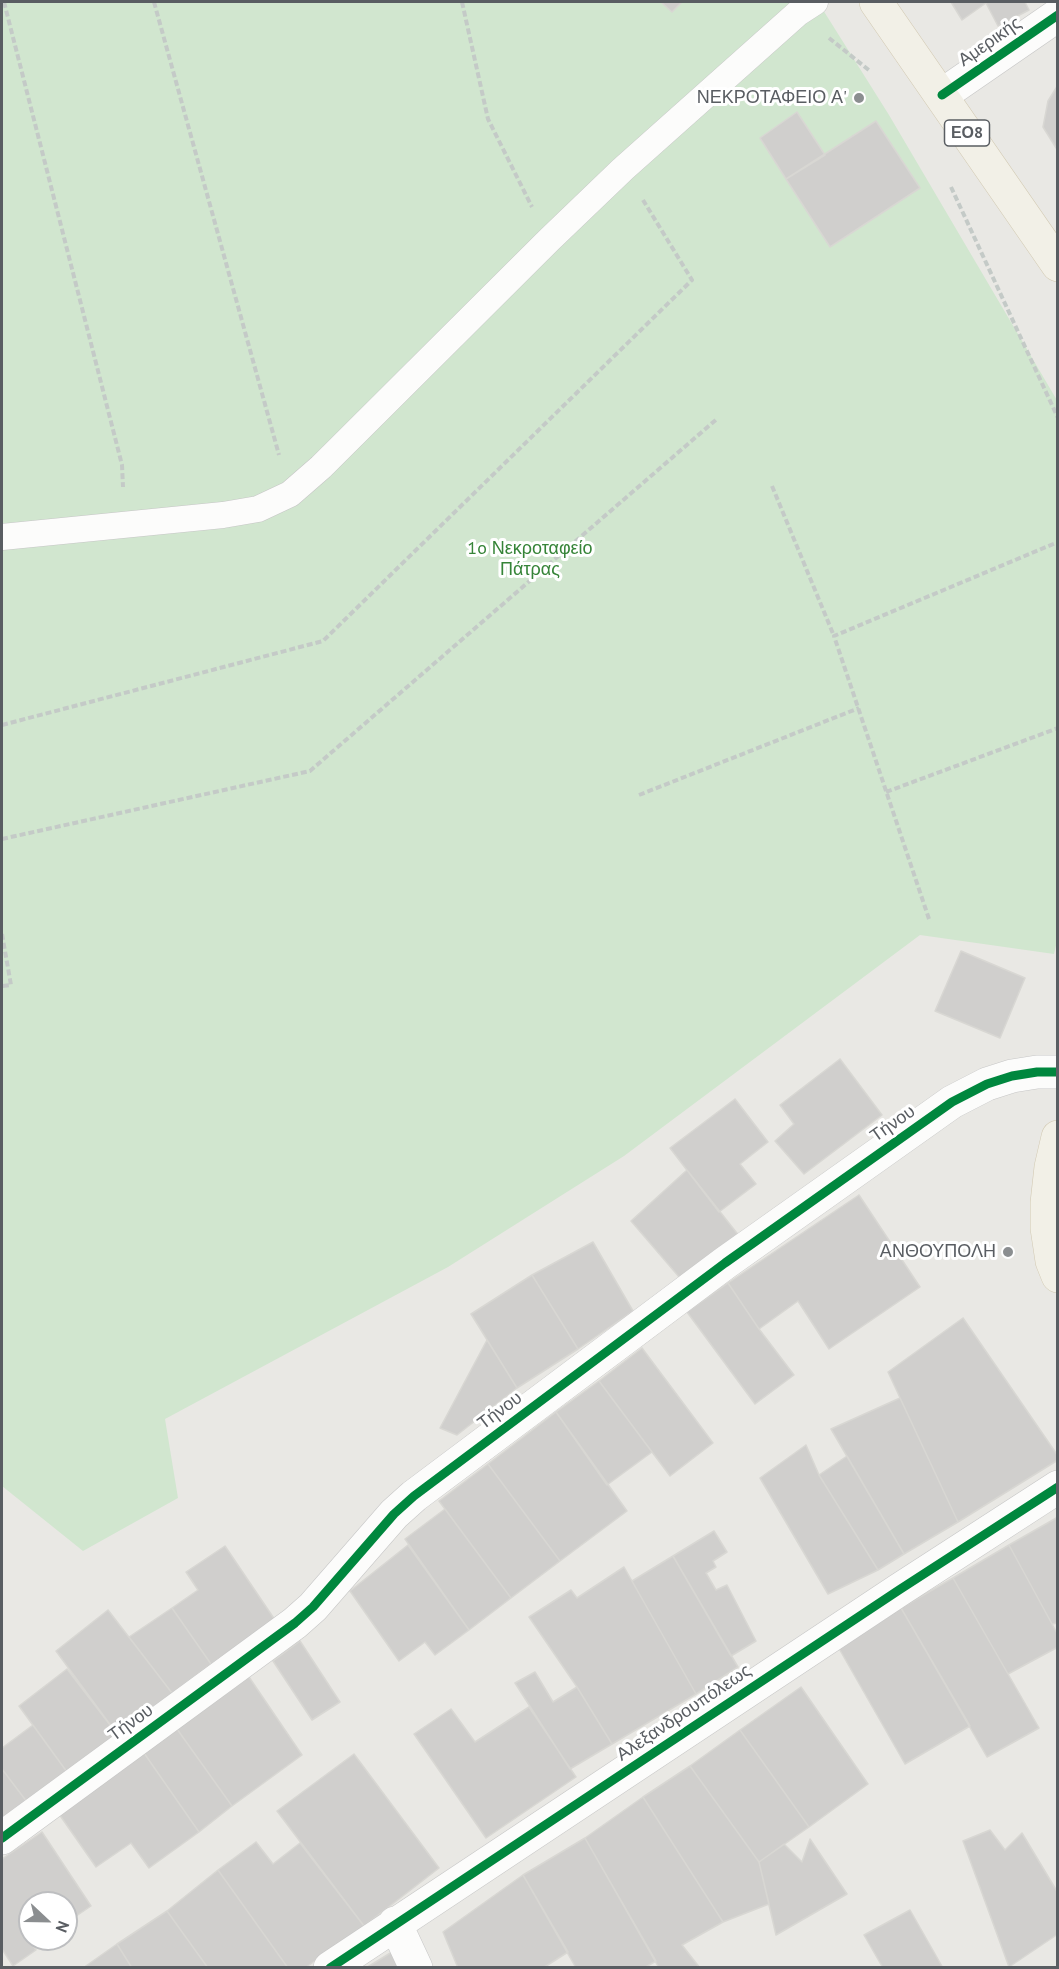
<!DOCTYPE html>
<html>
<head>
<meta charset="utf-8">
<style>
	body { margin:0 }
	#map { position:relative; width:1059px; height:1969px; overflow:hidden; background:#e9e8e4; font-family:"PT Sans",sans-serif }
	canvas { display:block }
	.frame { position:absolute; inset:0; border:3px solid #595d62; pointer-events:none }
	.north { position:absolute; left:18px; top:1891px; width:60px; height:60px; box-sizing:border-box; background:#fff; border:2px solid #bdbec0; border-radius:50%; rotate:112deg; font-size:16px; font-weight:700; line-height:24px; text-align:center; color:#595d62 }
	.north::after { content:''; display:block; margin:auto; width:21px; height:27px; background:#8b8e90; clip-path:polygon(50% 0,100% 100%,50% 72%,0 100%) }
</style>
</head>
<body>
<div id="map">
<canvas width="1059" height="1969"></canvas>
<div class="frame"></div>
<div class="north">N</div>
</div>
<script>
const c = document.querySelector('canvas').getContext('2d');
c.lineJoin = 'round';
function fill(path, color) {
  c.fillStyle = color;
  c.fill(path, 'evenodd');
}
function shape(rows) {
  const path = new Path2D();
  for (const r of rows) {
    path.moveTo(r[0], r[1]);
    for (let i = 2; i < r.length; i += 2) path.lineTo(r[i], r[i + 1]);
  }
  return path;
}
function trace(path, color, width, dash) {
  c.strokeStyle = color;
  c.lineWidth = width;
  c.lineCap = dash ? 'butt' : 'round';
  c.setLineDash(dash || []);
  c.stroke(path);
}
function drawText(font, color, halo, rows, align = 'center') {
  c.font = font + ' "PT Sans",sans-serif';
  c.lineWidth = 6;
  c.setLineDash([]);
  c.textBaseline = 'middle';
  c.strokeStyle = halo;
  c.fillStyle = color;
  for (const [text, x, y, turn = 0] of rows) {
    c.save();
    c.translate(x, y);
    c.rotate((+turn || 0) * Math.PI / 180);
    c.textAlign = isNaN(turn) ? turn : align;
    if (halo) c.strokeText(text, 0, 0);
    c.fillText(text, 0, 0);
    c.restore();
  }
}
fill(shape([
	[2,2,818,2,889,115,1058,402,1058,937,1054,954,920,935,624,1156,448,1267,165,1419,178,1498,83,1551,2,1486]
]), '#d1e6cf');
const building = shape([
	[661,2,682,2,672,12,661,2],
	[951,2,1025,2,1029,10,998,26,986,3,962,20,951,2],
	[1058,85,1058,151,1043,127,1048,101,1058,85],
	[797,112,825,155,786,179,760,138,797,112],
	[876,121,920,188,830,247,786,179,876,121],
	[961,951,1025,978,1000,1038,935,1011,961,951],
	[840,1059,882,1115,804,1174,775,1141,794,1124,780,1105,840,1059],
	[735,1099,768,1142,740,1164,756,1184,719,1212,670,1148,735,1099],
	[687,1170,740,1237,680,1278,631,1221,687,1170],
	[859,1195,920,1287,829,1349,798,1301,759,1329,728,1283,859,1195],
	[593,1242,633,1311,578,1349,532,1275,593,1242],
	[532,1275,578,1349,517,1388,471,1314,532,1275],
	[728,1283,759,1329,794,1375,755,1404,687,1312,728,1283],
	[963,1318,1058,1456,1058,1460,958,1522,888,1372,963,1318],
	[487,1340,517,1388,457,1435,440,1428,487,1340],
	[642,1348,713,1443,670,1476,599,1381,642,1348],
	[599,1381,652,1452,607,1485,556,1412,599,1381],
	[900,1398,958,1522,904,1554,831,1429,900,1398],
	[556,1412,627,1511,560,1561,488,1464,556,1412],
	[806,1445,819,1475,878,1570,828,1594,760,1478,806,1445],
	[847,1456,904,1554,878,1570,819,1475,847,1456],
	[488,1464,560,1561,511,1598,439,1501,488,1464],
	[445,1509,511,1598,469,1630,405,1539,445,1509],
	[1058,1517,1058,1623,1052,1624,1009,1545,1058,1517],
	[714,1531,727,1552,713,1561,716,1567,706,1573,716,1590,727,1585,756,1641,731,1656,673,1556,714,1531],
	[408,1545,469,1630,435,1655,425,1642,399,1661,350,1591,408,1545],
	[1009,1545,1058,1635,1058,1647,1008,1674,953,1578,1009,1545],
	[225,1546,275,1620,211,1664,172,1608,198,1590,186,1572,225,1546],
	[673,1556,738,1667,696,1694,632,1581,673,1556],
	[624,1567,696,1694,612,1744,577,1687,529,1617,571,1590,577,1598,624,1567],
	[953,1578,1039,1728,987,1757,901,1608,953,1578],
	[172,1608,211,1664,172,1693,129,1637,172,1608],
	[901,1608,970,1726,905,1764,837,1645,901,1608],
	[108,1610,172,1693,117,1734,56,1651,108,1610],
	[300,1641,340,1702,312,1720,273,1661,300,1641],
	[67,1669,117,1734,67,1772,19,1706,67,1669],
	[535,1672,553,1702,577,1687,612,1744,570,1769,515,1683,535,1672],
	[249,1677,302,1755,232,1806,177,1729,249,1677],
	[801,1687,868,1784,809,1827,740,1730,801,1687],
	[529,1707,576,1777,486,1838,414,1734,451,1709,475,1742,529,1707],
	[33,1725,67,1772,27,1802,2,1769,2,1748,33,1725],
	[177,1729,232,1806,199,1832,144,1753,177,1729],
	[740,1730,809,1827,759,1862,690,1766,740,1730],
	[144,1753,199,1832,149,1868,131,1843,96,1867,59,1814,144,1753],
	[354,1754,439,1868,364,1926,277,1811,354,1754],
	[690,1766,759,1862,769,1904,723,1922,643,1797,690,1766],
	[2,1769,27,1802,2,1822,2,1769],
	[643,1797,723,1922,682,1945,700,1968,659,1968,585,1838,643,1797],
	[990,1830,1005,1850,1022,1833,1058,1893,1058,1934,1009,1967,963,1841,990,1830],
	[42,1832,91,1906,66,1923,66,1903,30,1903,30,1924,22,1929,36,1950,13,1966,2,1949,2,1859,42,1832],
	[585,1838,656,1961,644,1968,576,1968,523,1875,585,1838],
	[810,1839,847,1894,776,1935,759,1862,784,1844,802,1862,810,1839],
	[256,1842,273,1864,300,1843,364,1926,305,1968,288,1968,218,1870,256,1842],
	[218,1870,288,1968,208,1968,167,1911,218,1870],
	[523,1875,568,1952,543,1968,458,1968,443,1932,523,1875],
	[910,1910,943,1968,883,1968,864,1935,910,1910],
	[167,1911,208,1968,132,1968,117,1944,167,1911],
	[117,1944,132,1968,83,1968,117,1944],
	[400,1947,406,1968,366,1968,400,1947]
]);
fill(building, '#d0cfcd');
trace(building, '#d8d7d3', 1.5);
const service = shape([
	[2,537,223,515,258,509,290,494,321,467,549,240,623,169,798,13,815,2]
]);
const minor = shape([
	[2,1838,295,1623,313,1607,394,1514,414,1496,725,1263,952,1102,987,1084,1012,1076,1037,1072,1058,1072],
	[395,1923,416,1968],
	[330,1968,899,1590,1058,1487]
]);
const tertiary = shape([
	[942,95,1058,15]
]);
const primary = shape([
	[876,2,1058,265],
	[1058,1137,1051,1167,1047,1203,1047,1228,1052,1261,1058,1276]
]);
trace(service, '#c6c6c6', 27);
trace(minor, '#c6c6c6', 34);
trace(tertiary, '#c6c6c6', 34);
trace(primary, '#d1c8b1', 34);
trace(shape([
	[4,2,122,465,123,487],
	[154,2,279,455],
	[462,2,488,119,532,207],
	[829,38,870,71],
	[951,187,1058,418],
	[772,486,834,636],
	[2,725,323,641,692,280,643,200],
	[886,792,1058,728],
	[639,795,859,708],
	[2,839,310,771,718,418],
	[929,919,834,636,1058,542],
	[2,934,11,985,2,986]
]), '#c4cac7', 4, [6, 3]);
trace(service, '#fcfcfb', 26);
trace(minor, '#fcfcfb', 33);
trace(tertiary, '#fcfcfb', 33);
trace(primary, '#f2f0e7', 33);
trace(shape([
	[942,95,1058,15],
	[2,1838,295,1623,313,1607,394,1514,414,1496,725,1263,952,1102,987,1084,1012,1076,1037,1072,1058,1072],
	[330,1968,899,1590,1058,1487]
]), '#00873e', 9);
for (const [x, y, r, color] of [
	[859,98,6,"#8b8e90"],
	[1008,1252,6,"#8b8e90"]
]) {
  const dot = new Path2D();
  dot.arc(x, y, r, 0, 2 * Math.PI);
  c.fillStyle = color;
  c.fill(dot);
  trace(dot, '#fff', 2);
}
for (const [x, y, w] of [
	[967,133,45]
]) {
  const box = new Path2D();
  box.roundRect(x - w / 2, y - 13, w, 26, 4.5);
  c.fillStyle = '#fff';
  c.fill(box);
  trace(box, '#595d62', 1.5);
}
drawText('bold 16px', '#595d62', null, [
	["ΕΟ8",967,133]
]);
drawText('18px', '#595d62', '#fff', [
	["Αμερικής",990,42,-35],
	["Τήνου",893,1124,-35],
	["Τήνου",500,1411,-37],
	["Αλεξανδρουπόλεως",684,1713,-34],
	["Τήνου",131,1723,-36]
]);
drawText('18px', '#595d62', '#fff', [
	["ΝΕΚΡΟΤΑΦΕΙΟ Α'",847,98],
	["ΑΝΘΟΥΠΟΛΗ",996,1252]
], 'right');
drawText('18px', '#368438', '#fff', [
	["1o Νεκροταφείο",530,549],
	["Πάτρας",530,570]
]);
</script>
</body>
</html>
